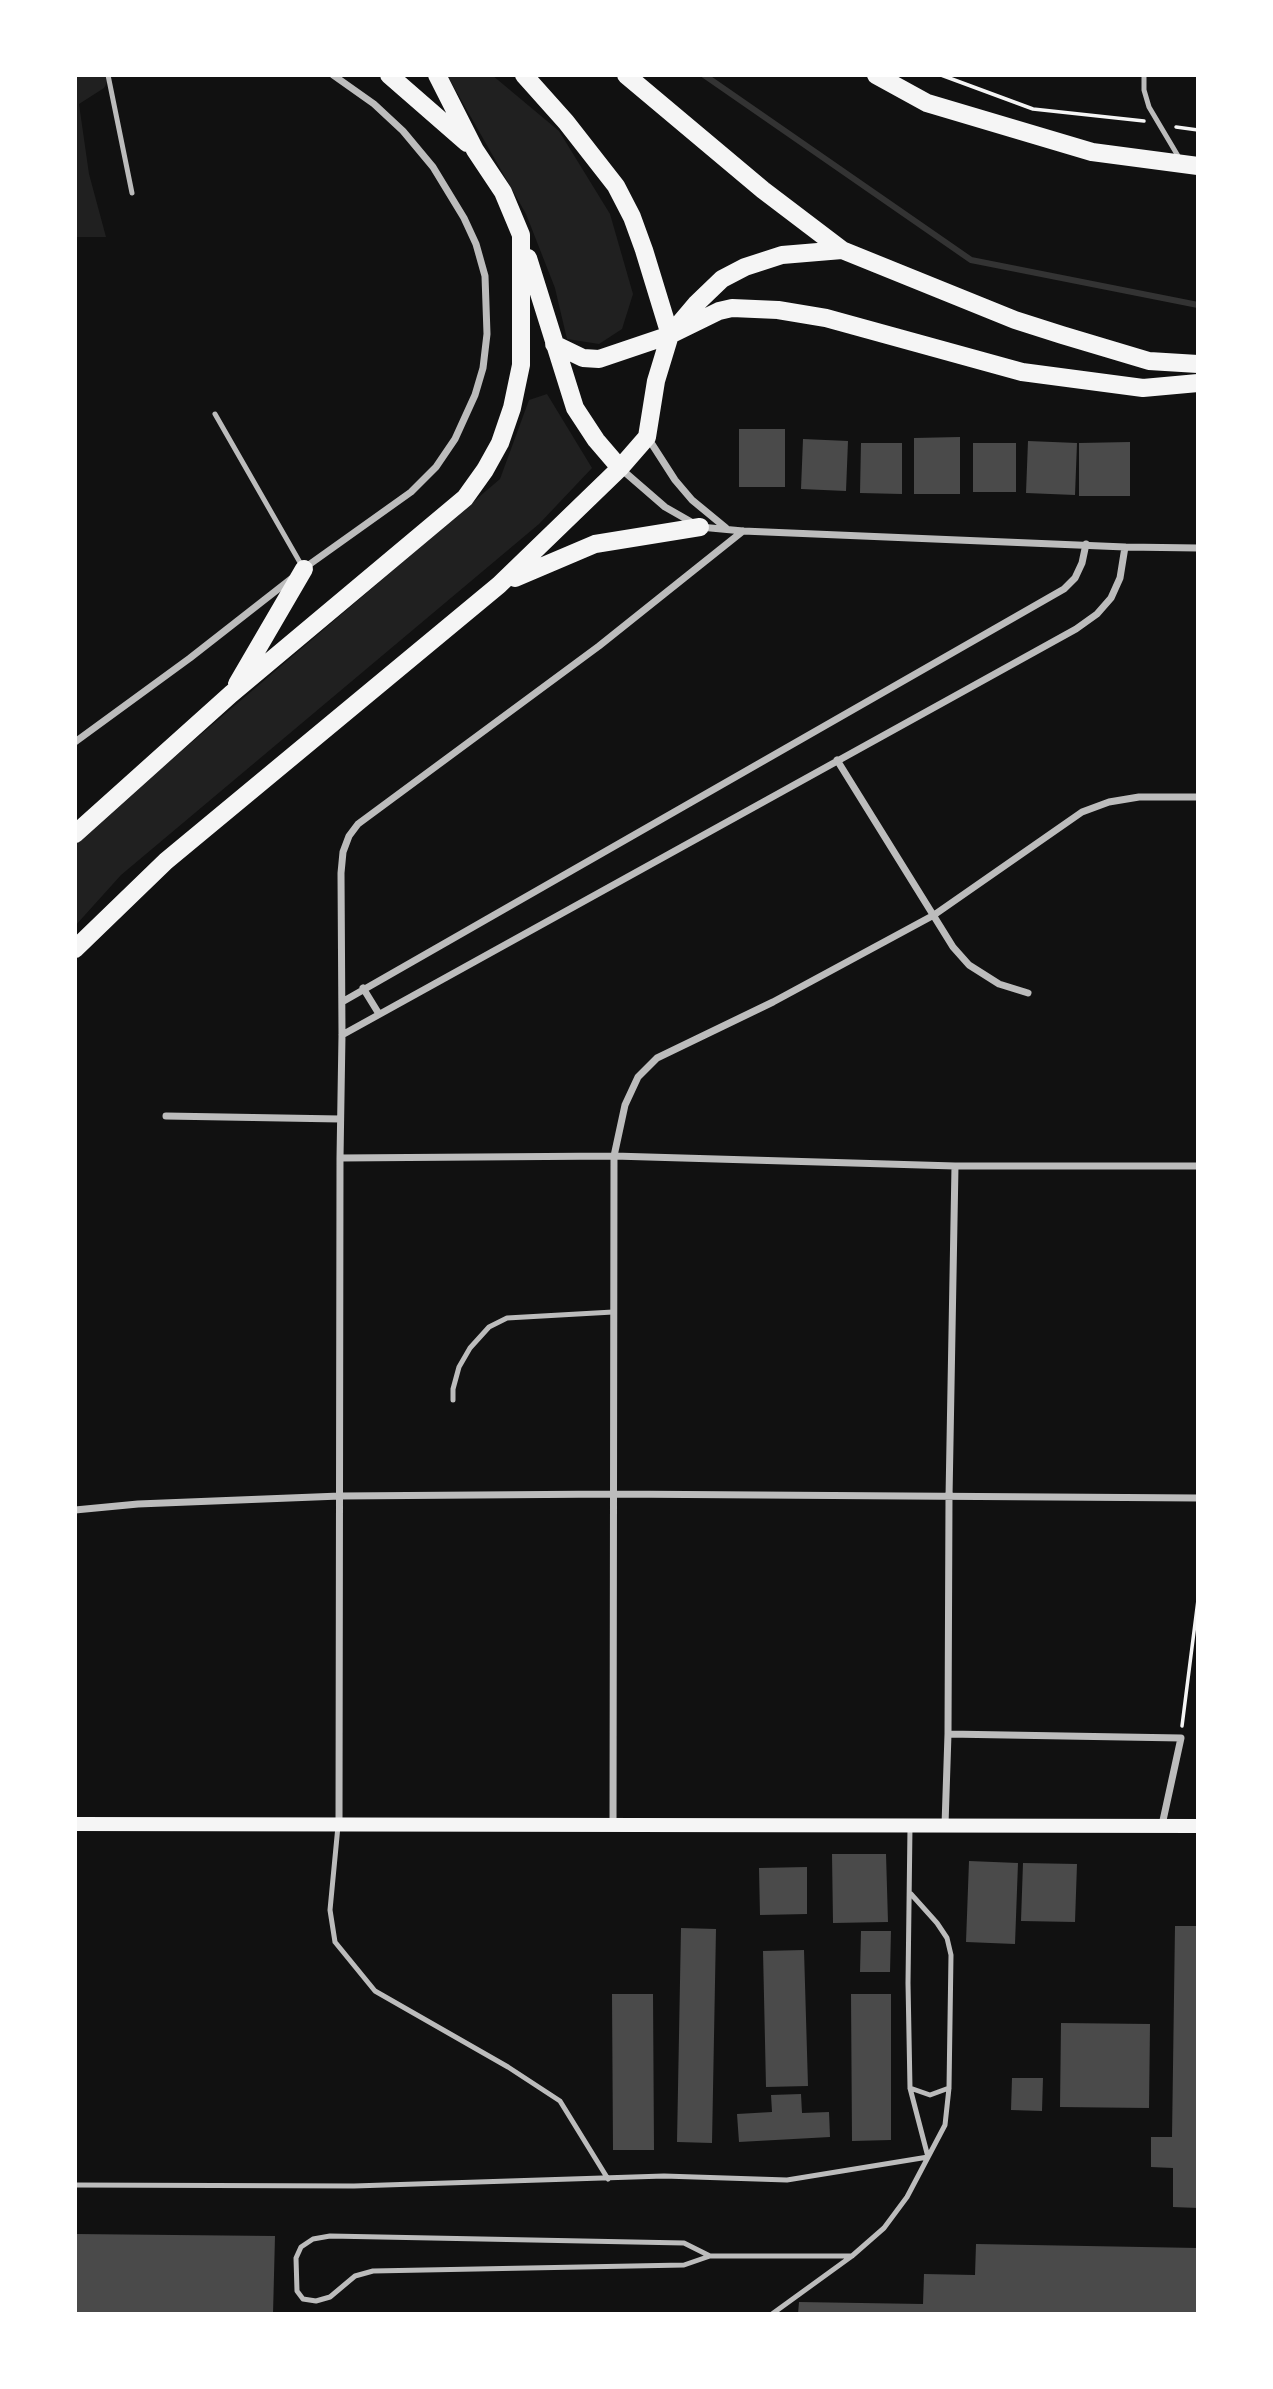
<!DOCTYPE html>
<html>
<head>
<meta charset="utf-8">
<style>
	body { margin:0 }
	#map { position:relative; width:1273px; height:2389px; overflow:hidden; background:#111; font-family:"Work Sans",sans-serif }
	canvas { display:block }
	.frame { position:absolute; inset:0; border:77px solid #fff; pointer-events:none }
</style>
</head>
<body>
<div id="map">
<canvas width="1273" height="2389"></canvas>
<div class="frame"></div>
</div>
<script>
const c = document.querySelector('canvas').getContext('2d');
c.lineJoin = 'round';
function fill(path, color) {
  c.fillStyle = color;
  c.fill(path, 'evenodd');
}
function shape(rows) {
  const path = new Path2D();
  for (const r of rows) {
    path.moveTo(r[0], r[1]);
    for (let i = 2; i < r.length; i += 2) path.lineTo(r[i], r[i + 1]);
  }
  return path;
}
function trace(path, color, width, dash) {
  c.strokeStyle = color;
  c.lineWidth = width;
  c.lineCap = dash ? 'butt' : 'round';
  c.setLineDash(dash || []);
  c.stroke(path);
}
fill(shape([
	[75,75,111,75,104,88,79,104,89,174,106,237,75,237],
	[447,75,492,75,559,131,610,214,633,294,622,329,599,344,567,339,555,288,526,214],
	[547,394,592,468,539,524,121,875,75,926,75,842,500,479,529,400]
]), '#202020');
trace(shape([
	[704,75,971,260,1198,305]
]), '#333', 6);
fill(shape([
	[739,429,785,429,785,487,739,487],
	[960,437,960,494,914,494,914,438],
	[803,439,848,441,846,491,801,489],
	[1028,441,1077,443,1075,495,1026,493],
	[1130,442,1130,496,1079,496,1079,443],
	[861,443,902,443,902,494,860,493],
	[973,443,1016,443,1016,492,973,492],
	[832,1854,886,1854,888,1922,833,1923],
	[969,1861,1018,1863,1015,1944,966,1942],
	[1023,1863,1077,1864,1075,1922,1021,1921],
	[807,1867,807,1914,760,1915,759,1868],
	[1175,1926,1198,1926,1198,2208,1173,2207,1173,2168,1151,2167,1151,2137,1172,2137],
	[681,1928,716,1929,712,2143,677,2142],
	[861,1931,891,1931,890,1972,860,1972],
	[804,1950,808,2086,766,2087,763,1951],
	[612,1994,653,1994,654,2150,613,2150],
	[851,1994,891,1994,891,2140,852,2141],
	[1061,2023,1150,2024,1149,2108,1060,2107],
	[1012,2078,1043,2078,1042,2111,1011,2110],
	[801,2094,802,2113,829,2112,830,2137,739,2142,737,2114,772,2112,771,2095],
	[75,2234,275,2236,273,2314,75,2314],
	[976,2244,1198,2248,1198,2314,798,2314,799,2302,923,2304,924,2274,975,2275]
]), '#4a4a4a');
trace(shape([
	[941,75,1033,109,1144,121],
	[1176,127,1198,130],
	[1182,1726,1198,1600]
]), '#f5f5f5', 3.5);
trace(shape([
	[108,75,132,193],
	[1144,75,1144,90,1149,107,1181,161],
	[215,414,302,566],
	[453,1400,453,1389,459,1367,470,1348,489,1327,507,1318,613,1312],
	[338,1826,330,1910,335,1942,375,1991,508,2067,560,2101,608,2179],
	[910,1827,908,1983,910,2088,928,2157],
	[910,2088,930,2095,949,2088],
	[75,2185,354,2186,664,2176,787,2180,928,2157],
	[710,2256,684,2243,330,2236,313,2239,301,2247,296,2258,297,2291,303,2299,316,2301,330,2297,355,2276,373,2271,684,2265,710,2256,852,2256],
	[772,2314,852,2256,884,2228,907,2197,945,2125,949,2088,951,1955,947,1938,937,1923,911,1894]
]), '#bcbcbc', 5);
trace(shape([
	[648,438,675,480,692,500,726,528],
	[620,468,665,507,700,527,743,531,1125,547,1198,548],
	[303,569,411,492,436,467,455,439,475,395,483,368,487,334,485,276,476,244,464,218,433,167,403,131,374,104,333,75],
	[75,742,190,658,291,579],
	[837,760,953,947,969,965,999,984,1028,993],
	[363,988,379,1014],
	[342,1002,1064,589,1075,578,1082,563,1086,544],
	[342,1035,1076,629,1097,614,1111,598,1120,578,1125,547],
	[166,1116,340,1119],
	[340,1158,614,1156,955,1166,1198,1166],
	[75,1510,138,1504,340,1496,613,1494,1198,1498],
	[948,1734,1181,1738,1162,1825],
	[339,1823,340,1158,342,1035,341,873,343,852,349,836,358,824,599,646,743,531],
	[613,1825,614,1156,625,1105,638,1077,657,1058,773,1002,934,915,1082,812,1109,802,1139,797,1198,797],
	[945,1825,948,1734,949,1497,955,1166]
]), '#bcbcbc', 7);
trace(shape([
	[75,1824,1198,1826]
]), '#f5f5f5', 14);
trace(shape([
	[389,75,467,143],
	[626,75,763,190,842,250,1015,320,1062,335,1149,361,1198,364],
	[876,75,927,103,1092,152,1198,166],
	[528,258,575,408,596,440,620,468],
	[674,330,696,304,722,279,745,267,782,255,842,250],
	[554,344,583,358,599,359,670,335,719,311,732,308,778,310,826,318,1022,372,1143,388,1198,383],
	[515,578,595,544,700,527],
	[237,684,304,569],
	[75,834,231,694,465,498,485,470,500,443,512,408,521,365,521,235,503,192,475,150,437,75],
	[75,949,166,861,499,585,620,468,647,437,656,381,670,335,644,250,632,217,616,186,566,122,524,75]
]), '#f5f5f5', 18);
</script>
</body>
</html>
